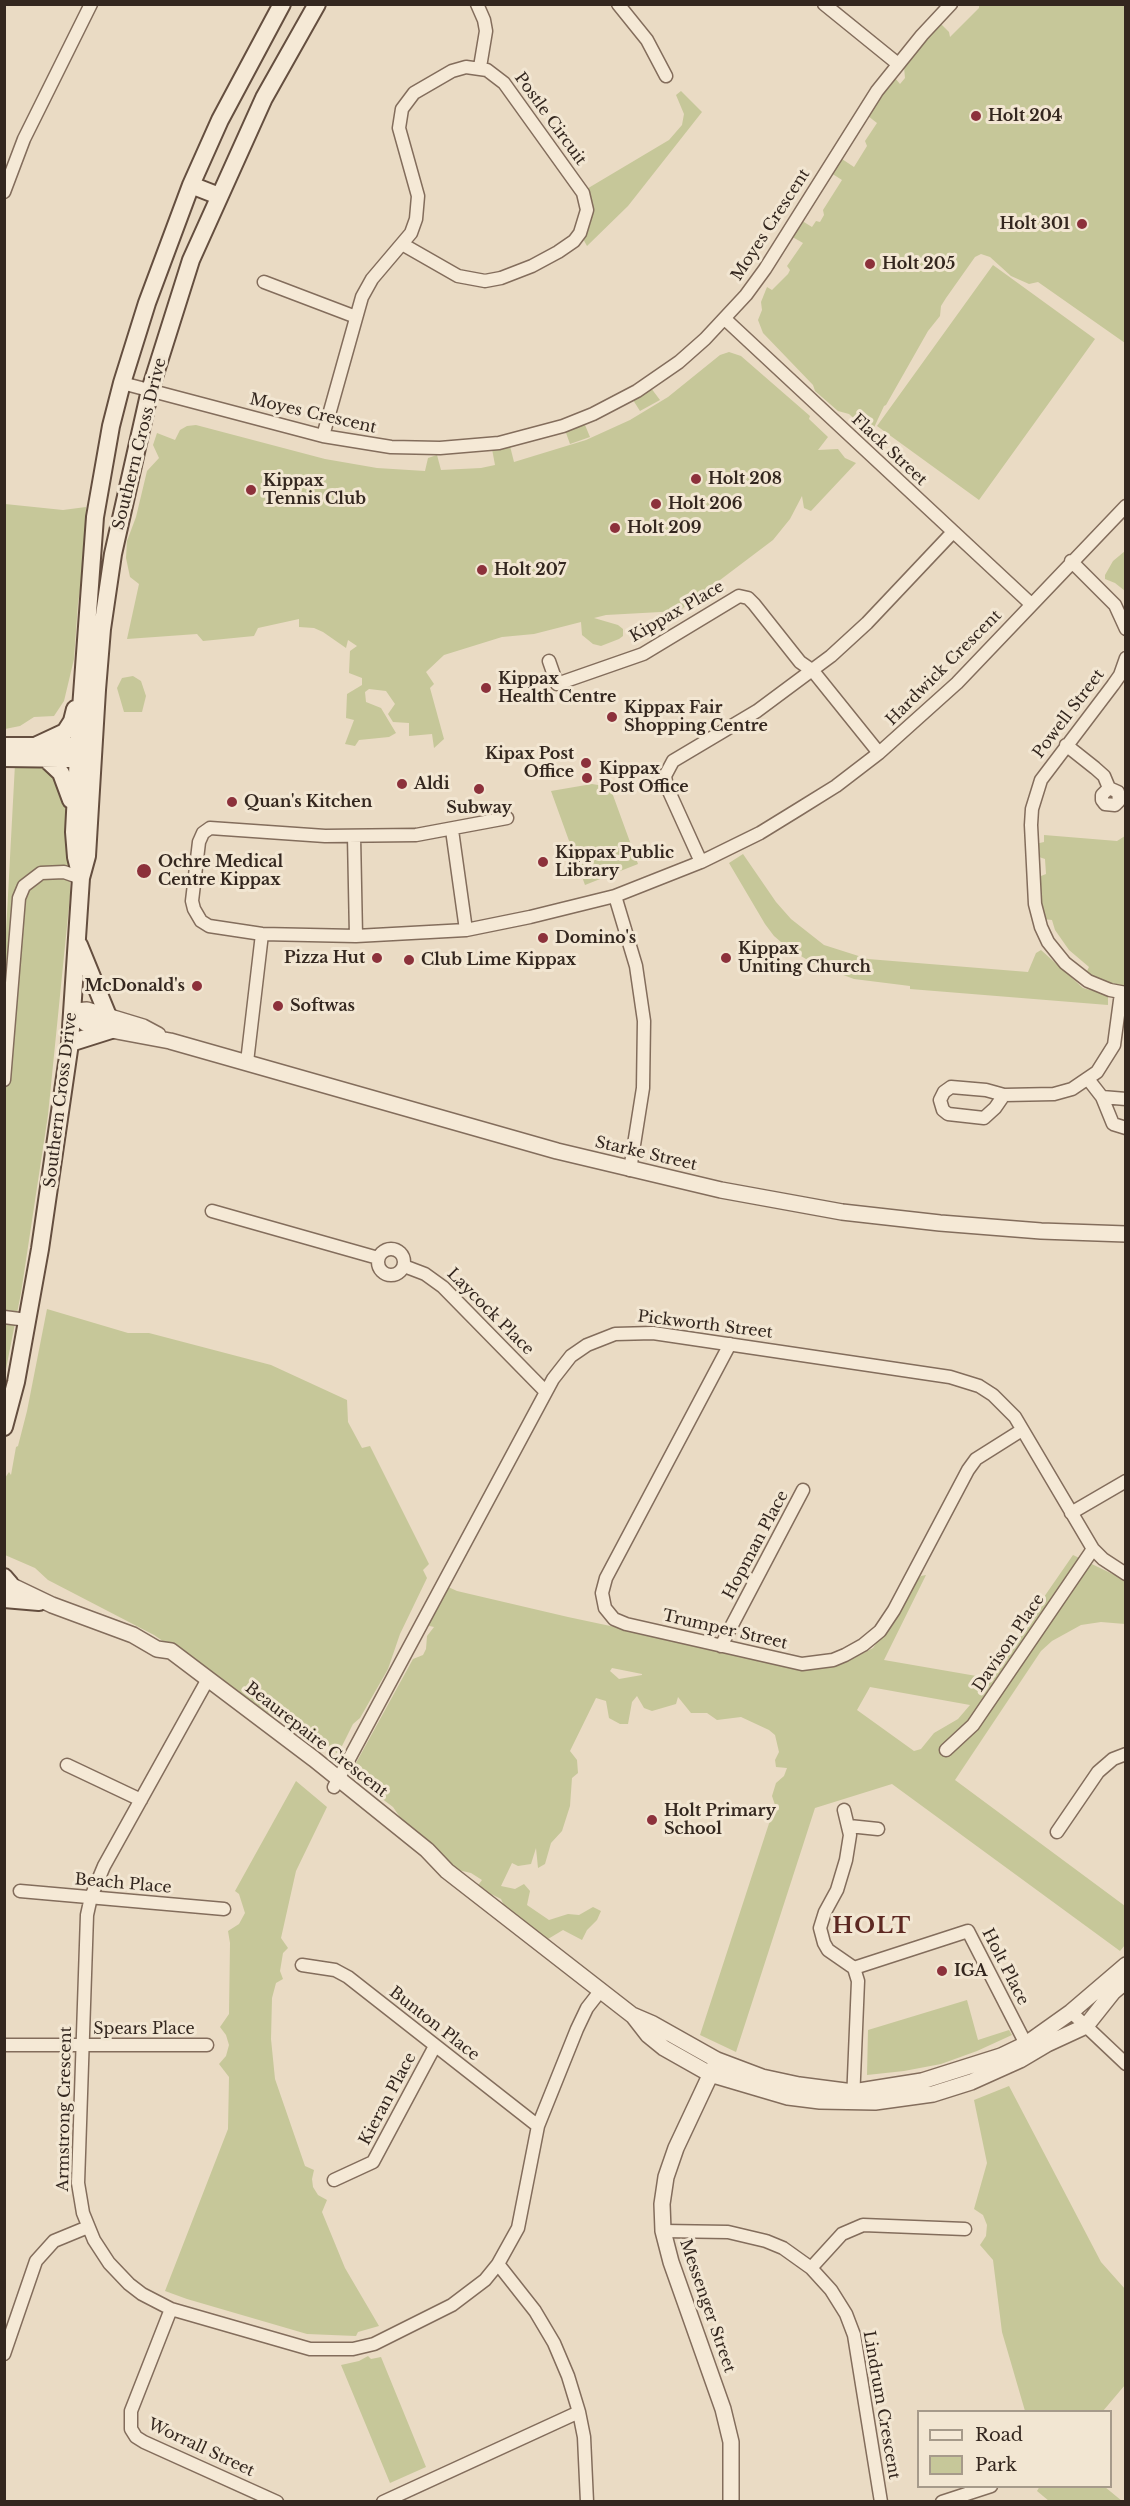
<!DOCTYPE html>
<html>
<head>
<meta charset="utf-8">
<style>
	body { margin:0 }
	#map { position:relative; width:1130px; height:2506px; overflow:hidden; background:#eadbc4; font-family:"Libre Baskerville",serif }
	canvas { display:block }
	.frame { position:absolute; inset:0; border:6px solid #34271f; pointer-events:none }
	.legend { position:absolute; left:917px; top:2410px; width:195px; height:78px; box-sizing:border-box; background:#f2e6d2; border:2px solid #a69a8a; margin:0; padding:8px 10px; list-style:none; font-size:18px; color:#34271f }
	.legend li { display:flex; align-items:center; gap:12px; height:30px }
	.legend b { width:30px; border:2px solid #a69a8a }
</style>
</head>
<body>
<div id="map">
<canvas width="1130" height="2506"></canvas>
<div class="frame"></div>
<ul class="legend">
<li><b style="height:8px;background:#f5e9d6"></b>Road</li>
<li><b style="height:16px;background:#c6c799"></b>Park</li>
</ul>
</div>
<script>
const c = document.querySelector('canvas').getContext('2d');
c.lineJoin = 'round';
function fill(path, color) {
  c.fillStyle = color;
  c.fill(path, 'evenodd');
}
function shape(rows) {
  const path = new Path2D();
  for (const r of rows) {
    if (r.length === 3) {
      path.moveTo(r[0] + r[2], r[1]);
      path.arc(r[0], r[1], r[2], 0, 2 * Math.PI);
      continue;
    }
    path.moveTo(r[0], r[1]);
    for (let i = 2; i < r.length; i += 2) path.lineTo(r[i], r[i + 1]);
  }
  return path;
}
function trace(path, color, width, dash) {
  c.strokeStyle = color;
  c.lineWidth = width;
  c.lineCap = dash ? 'butt' : 'round';
  c.setLineDash(dash || []);
  c.stroke(path);
}
function drawText(font, color, halo, rows, align = 'center') {
  c.font = font + ' "Libre Baskerville",serif';
  c.lineWidth = 6;
  c.setLineDash([]);
  c.textBaseline = 'middle';
  c.strokeStyle = halo;
  c.fillStyle = color;
  for (const [text, x, y, turn = 0] of rows) {
    c.save();
    c.translate(x, y);
    c.rotate((+turn || 0) * Math.PI / 180);
    c.textAlign = isNaN(turn) ? turn : align;
    if (halo) c.strokeText(text, 0, 0);
    c.fillText(text, 0, 0);
    c.restore();
  }
}
fill(shape([
	[979,5,1125,5,1125,343,1038,282,1029,284,1011,276,990,257,981,254,975,257,946,298,941,306,940,316,928,331,886,405,884,406,871,434,849,414,838,411,815,391,813,385,763,333,758,320,762,310,761,302,767,287,772,290,788,274,790,270,787,266,803,243,789,235,799,219,812,227,816,221,820,222,824,215,823,210,842,180,831,173,839,157,854,167,867,146,865,141,877,123,868,116,895,78,900,84,905,78,904,67,916,49,941,24,949,32,950,37,979,8],
	[681,91,702,112,628,206,587,246,582,237,585,190,669,140,682,125,684,114,676,95],
	[993,265,1095,339,979,500,877,426],
	[729,352,741,356,810,416,809,419,828,437,818,450,838,449,845,458,856,463,811,511,804,508,802,496,790,519,773,540,679,611,606,615,594,618,618,625,623,629,623,636,619,639,601,646,593,644,582,635,581,622,534,634,502,637,444,655,426,672,434,684,430,688,444,739,434,748,432,734,409,736,409,723,393,722,388,714,395,704,386,691,369,689,365,692,366,702,381,708,396,733,389,737,359,740,355,746,345,744,354,720,346,718,347,694,362,685,362,678,349,673,350,651,357,646,348,640,346,648,323,632,314,628,299,627,299,619,258,628,254,636,203,641,197,634,127,639,139,584,130,577,126,558,127,541,136,517,147,471,159,458,153,445,157,433,175,440,180,430,187,426,196,425,325,459,377,468,425,471,428,458,437,455,441,470,481,468,495,465,492,449,510,446,514,462,586,440,630,420,668,397,720,355],
	[651,388,660,400,640,411,633,400],
	[585,425,590,437,570,444,565,430],
	[5,504,63,510,86,507,84,566,78,603,74,659,64,701,54,716,34,717,20,726,5,729],
	[1125,551,1125,591,1115,583,1105,579,1105,575,1113,561],
	[133,676,141,681,146,696,142,712,124,712,117,688,122,678],
	[15,764,43,765,57,780,70,822,70,896,48,1115,21,1293,5,1374,4,970],
	[592,784,610,787,638,864,585,885,551,791],
	[1044,835,1117,841,1125,836,1125,986,1099,980,1086,973,1089,967,1069,950,1055,930,1052,920,1043,919,1036,878,1046,874,1045,859,1036,856,1035,844,1044,842],
	[743,854,776,902,791,919,824,945,868,959,1028,972,1036,953,1041,950,1083,988,1108,995,1108,1005,910,989,910,986,854,979,814,964,788,948,774,936,765,924,729,863],
	[47,1309,128,1333,149,1333,271,1365,347,1400,348,1422,362,1448,370,1446,429,1564,423,1570,427,1578,400,1634,388,1669,360,1718,353,1724,338,1754,291,1718,274,1717,154,1635,48,1580,35,1568,5,1555,5,1478,9,1472,11,1475,16,1447,18,1446,27,1411],
	[1073,1555,1125,1580,1125,1624,1101,1622,1081,1625,1052,1641,1041,1651,955,1780,1125,1906,1125,1945,1120,1951,892,1784,815,1808,736,2052,700,2035,775,1805,772,1796,776,1783,784,1776,787,1768,776,1767,775,1760,779,1752,775,1735,769,1730,741,1717,717,1720,707,1713,691,1713,678,1697,676,1704,652,1711,644,1708,637,1696,632,1702,628,1724,620,1724,609,1718,606,1701,596,1698,570,1751,577,1760,578,1773,572,1778,570,1806,562,1831,551,1843,545,1864,538,1868,536,1848,531,1864,518,1866,512,1863,501,1886,515,1889,524,1884,530,1891,527,1905,549,1920,568,1914,579,1915,593,1907,601,1911,597,1920,587,1930,582,1940,563,1930,548,1939,537,1936,508,1914,501,1899,491,1894,486,1896,476,1888,482,1880,471,1873,458,1870,429,1841,404,1823,393,1807,353,1777,356,1763,413,1659,423,1655,426,1649,427,1636,434,1627,425,1625,446,1586,457,1591,568,1617,808,1668,846,1662,873,1648,894,1617,910,1586,921,1576,926,1575,884,1660,988,1678],
	[612,1668,642,1674,642,1675,619,1679,610,1671],
	[870,1687,970,1705,958,1719,934,1733,921,1749,914,1751,857,1710],
	[296,1781,327,1807,296,1871,281,1938,288,1948,283,1953,280,1971,283,1979,276,1983,272,1998,271,2039,275,2079,305,2166,314,2170,312,2179,313,2187,318,2195,327,2200,322,2212,345,2268,379,2326,358,2332,356,2336,307,2334,187,2299,165,2291,228,2129,229,2077,219,2064,226,2056,229,2045,226,2035,220,2027,229,2014,230,1943,228,1931,239,1924,245,1913,239,1894,235,1891],
	[967,2000,978,2040,1009,2030,1012,2035,977,2051,941,2064,904,2071,867,2075,868,2030],
	[1009,2086,1101,2262,1125,2289,1125,2385,1103,2411,1025,2411,1002,2332,993,2260,980,2245,986,2236,987,2225,983,2215,974,2209,987,2163,974,2100],
	[368,2356,371,2359,381,2357,426,2467,390,2483,341,2365,359,2361],
	[1040,2486,1105,2487,1122,2501,1049,2501,1037,2491]
]), '#c6c799');
const minor = shape([
	[477,4,484,20,486,31,480,67],
	[618,4,647,40,666,76],
	[824,4,898,64],
	[4,192,24,139,91,4],
	[264,282,356,317],
	[725,319,1031,604],
	[122,383,323,436,391,447,440,448,499,443,563,426,593,414,637,391,679,362,705,339,746,295,765,269,877,91,922,35,951,4],
	[323,436,362,297,372,279,411,233,416,219,418,196,399,128,402,109,414,93,452,71,466,67,487,70,504,83,583,193,587,210,580,233,574,241,558,252,532,266,501,278,485,281,458,276,402,244],
	[1071,561,1115,605,1126,629],
	[1126,658,1120,675,1113,685,1041,780,1032,809,1031,825,1035,904,1041,927,1048,942,1065,963,1088,981,1110,990,1126,993],
	[549,661,557,684,643,654,739,596,748,598,754,604,800,662,813,671,879,753],
	[1066,745,1095,768,1104,776,1109,788,1118,792,1119,801,1115,805,1105,804,1102,800,1102,795,1109,788],
	[507,818,416,835,325,836,210,828,203,833,199,842,192,901,194,909,201,921,209,926,262,934,356,936,466,930,530,917,615,896,701,862,760,833,799,809,836,786,879,753,957,683,1126,506],
	[452,830,466,930],
	[354,836,356,936],
	[701,862,667,787,665,776,673,761,757,711,831,656,867,623,953,532],
	[615,896,636,966,644,1021,643,1088,630,1170],
	[247,1062,262,934],
	[1088,1079,1102,1097,1113,1124,1126,1128],
	[4,1080,19,898,24,886,41,873,64,872,81,878],
	[1004,1095,986,1090,951,1087,944,1092,940,1100,943,1110,948,1114,984,1118,995,1108,1004,1095,1054,1094,1072,1089,1097,1072,1114,1045,1121,993],
	[1102,1097,1126,1099],
	[212,1211,378,1258],
	[391,1262,13],
	[404,1266,425,1274,443,1287,546,1392],
	[4,1317,27,1320],
	[730,1344,606,1578,602,1593,605,1608,614,1619,626,1624,802,1664,833,1660,845,1655,863,1645,880,1631,894,1610,968,1470,976,1459,1022,1430],
	[1071,1513,1126,1481],
	[721,1646,803,1490],
	[208,1679,104,1866,91,1897,87,1915,78,2183,83,2213,94,2240,109,2263,129,2284,142,2294,171,2309,310,2349,353,2349,374,2344,452,2305,485,2280,498,2264,518,2228,538,2126,577,2029,587,2008,601,1990],
	[946,1750,973,1725,1093,1549],
	[67,1765,141,1800],
	[334,1787,553,1379,571,1356,587,1345,615,1334,653,1333,950,1377,979,1386,993,1395,1015,1417,1093,1549,1103,1559,1126,1574],
	[844,1810,850,1835,846,1860,837,1890,825,1912,820,1928,824,1943,828,1950,854,1968],
	[849,1826,878,1829],
	[1057,1832,1098,1772,1113,1759,1126,1754],
	[20,1891,224,1909],
	[302,1965,335,1970,348,1977,538,2126],
	[1071,2012,1126,2064],
	[4,2045,207,2045],
	[853,2101,858,1981,854,1968,968,1931,1029,2050],
	[334,2180,373,2162,435,2046],
	[663,2231,728,2232,766,2241,783,2248,811,2268,831,2290,846,2314,854,2335,881,2502],
	[498,2264,535,2311,554,2343,568,2376,579,2412,584,2437,587,2502],
	[811,2268,842,2234,863,2225,965,2229],
	[171,2309,131,2411,131,2429,136,2437,144,2442,277,2502],
	[4,2354,36,2261,54,2241,88,2227],
	[383,2502,579,2412],
	[942,2502,991,2486]
]);
const tertiary = shape([
	[73,1011,85,1023,111,1030,170,1041,557,1151,721,1190,842,1212,940,1223,1041,1231,1126,1234],
	[73,1011,87,1010,143,1027,158,1035],
	[4,1582,52,1605,133,1635,157,1649,171,1651,314,1759,427,1850,447,1871,632,2015,653,2024,717,2060,762,2077,799,2085,853,2092,922,2081,1001,2056,1026,2044,1071,2012,1126,1965],
	[634,2017,648,2035,664,2048,710,2074,788,2097,820,2101,875,2102,933,2094,971,2082,1020,2060,1047,2044,1086,2026,1113,1992,1126,1981],
	[714,2067,676,2148,666,2177,662,2204,663,2231,671,2262,723,2409,731,2442,731,2502]
]);
const secondary = shape([
	[191,185,219,196],
	[4,746,78,746,87,750],
	[35,746,65,732,72,721,75,709],
	[4,758,78,759,87,756],
	[46,759,61,773,71,800],
	[81,877,76,857,74,832,79,736,95,517,111,426,122,383,147,303,191,185,220,120,282,4],
	[79,945,108,1016],
	[70,1043,111,1030],
	[4,1427,16,1382,40,1249,70,1043,81,878,87,856,97,690,102,629,113,554,150,390,191,260,264,98,317,4],
	[4,1577,10,1584],
	[4,1599,39,1602]
]);
trace(minor, '#836d5c', 15);
trace(tertiary, '#836d5c', 18);
trace(secondary, '#644e3f', 20);
trace(minor, '#f5e9d6', 12);
trace(tertiary, '#f5e9d6', 15);
trace(secondary, '#f5e9d6', 16);
for (const [x, y, r, color] of [
	[976,116,6,"#8c313b"],
	[1082,224,6,"#8c313b"],
	[870,264,6,"#8c313b"],
	[696,479,6,"#8c313b"],
	[251,490,6,"#8c313b"],
	[656,504,6,"#8c313b"],
	[615,528,6,"#8c313b"],
	[482,570,6,"#8c313b"],
	[486,688,6,"#8c313b"],
	[612,717,6,"#8c313b"],
	[586,763,6,"#8c313b"],
	[587,778,6,"#8c313b"],
	[402,784,6,"#8c313b"],
	[479,789,6,"#8c313b"],
	[232,802,6,"#8c313b"],
	[543,862,6,"#8c313b"],
	[144,871,8,"#8c313b"],
	[543,938,6,"#8c313b"],
	[377,958,6,"#8c313b"],
	[726,958,6,"#8c313b"],
	[409,960,6,"#8c313b"],
	[197,986,6,"#8c313b"],
	[278,1006,6,"#8c313b"],
	[652,1820,6,"#8c313b"],
	[942,1971,6,"#8c313b"]
]) {
  const dot = new Path2D();
  dot.arc(x, y, r, 0, 2 * Math.PI);
  c.fillStyle = color;
  c.fill(dot);
  trace(dot, '#f2e6d2', 2);
}
drawText('bold 16px', '#34271f', '#f2e6d2', [
	["Holt 204",988,116],
	["Holt 301",1070,224,"right"],
	["Holt 205",882,264],
	["Holt 208",708,479],
	["Kippax",263,481],
	["Tennis Club",263,499],
	["Holt 206",668,504],
	["Holt 209",627,528],
	["Holt 207",494,570],
	["Kippax",498,679],
	["Health Centre",498,697],
	["Kippax Fair",624,708],
	["Shopping Centre",624,726],
	["Kipax Post",574,754,"right"],
	["Office",574,772,"right"],
	["Kippax",599,769],
	["Post Office",599,787],
	["Aldi",414,784],
	["Quan's Kitchen",244,802],
	["Subway",479,808,"center"],
	["Kippax Public",555,853],
	["Library",555,871],
	["Ochre Medical",158,862],
	["Centre Kippax",158,880],
	["Domino's",555,938],
	["Kippax",738,949],
	["Uniting Church",738,967],
	["Pizza Hut",365,958,"right"],
	["Club Lime Kippax",421,960],
	["McDonald's",185,986,"right"],
	["Softwas",290,1006],
	["Holt Primary",664,1811],
	["School",664,1829],
	["IGA",954,1971]
], 'left');
drawText('16px', '#34271f', '#f2e6d2', [
	["Postle Circuit",550,119,54],
	["Moyes Crescent",771,225,-57],
	["Moyes Crescent",313,414,13],
	["Southern Cross Drive",140,444,-76],
	["Flack Street",889,450,43],
	["Kippax Place",677,612,-30],
	["Hardwick Crescent",944,668,-45],
	["Powell Street",1069,714,-53],
	["Southern Cross Drive",61,1100,-83],
	["Starke Street",646,1154,13],
	["Laycock Place",490,1312,45],
	["Pickworth Street",705,1325,7],
	["Hopman Place",756,1545,-62],
	["Trumper Street",725,1630,13],
	["Davison Place",1009,1643,-56],
	["Beaurepaire Crescent",316,1740,38],
	["Beach Place",123,1884,5],
	["Holt Place",1005,1967,63],
	["Bunton Place",434,2024,38],
	["Spears Place",144,2029],
	["Kieran Place",388,2099,-62],
	["Armstrong Crescent",65,2109,-89],
	["Messenger Street",707,2306,71],
	["Lindrum Crescent",881,2405,80],
	["Worrall Street",201,2448,25]
]);
c.letterSpacing = '1.5px';
drawText('bold 22px', '#5d2822', '#f2e6d2', [
	["HOLT",872,1927]
]);
c.letterSpacing = '0px';
</script>
</body>
</html>
